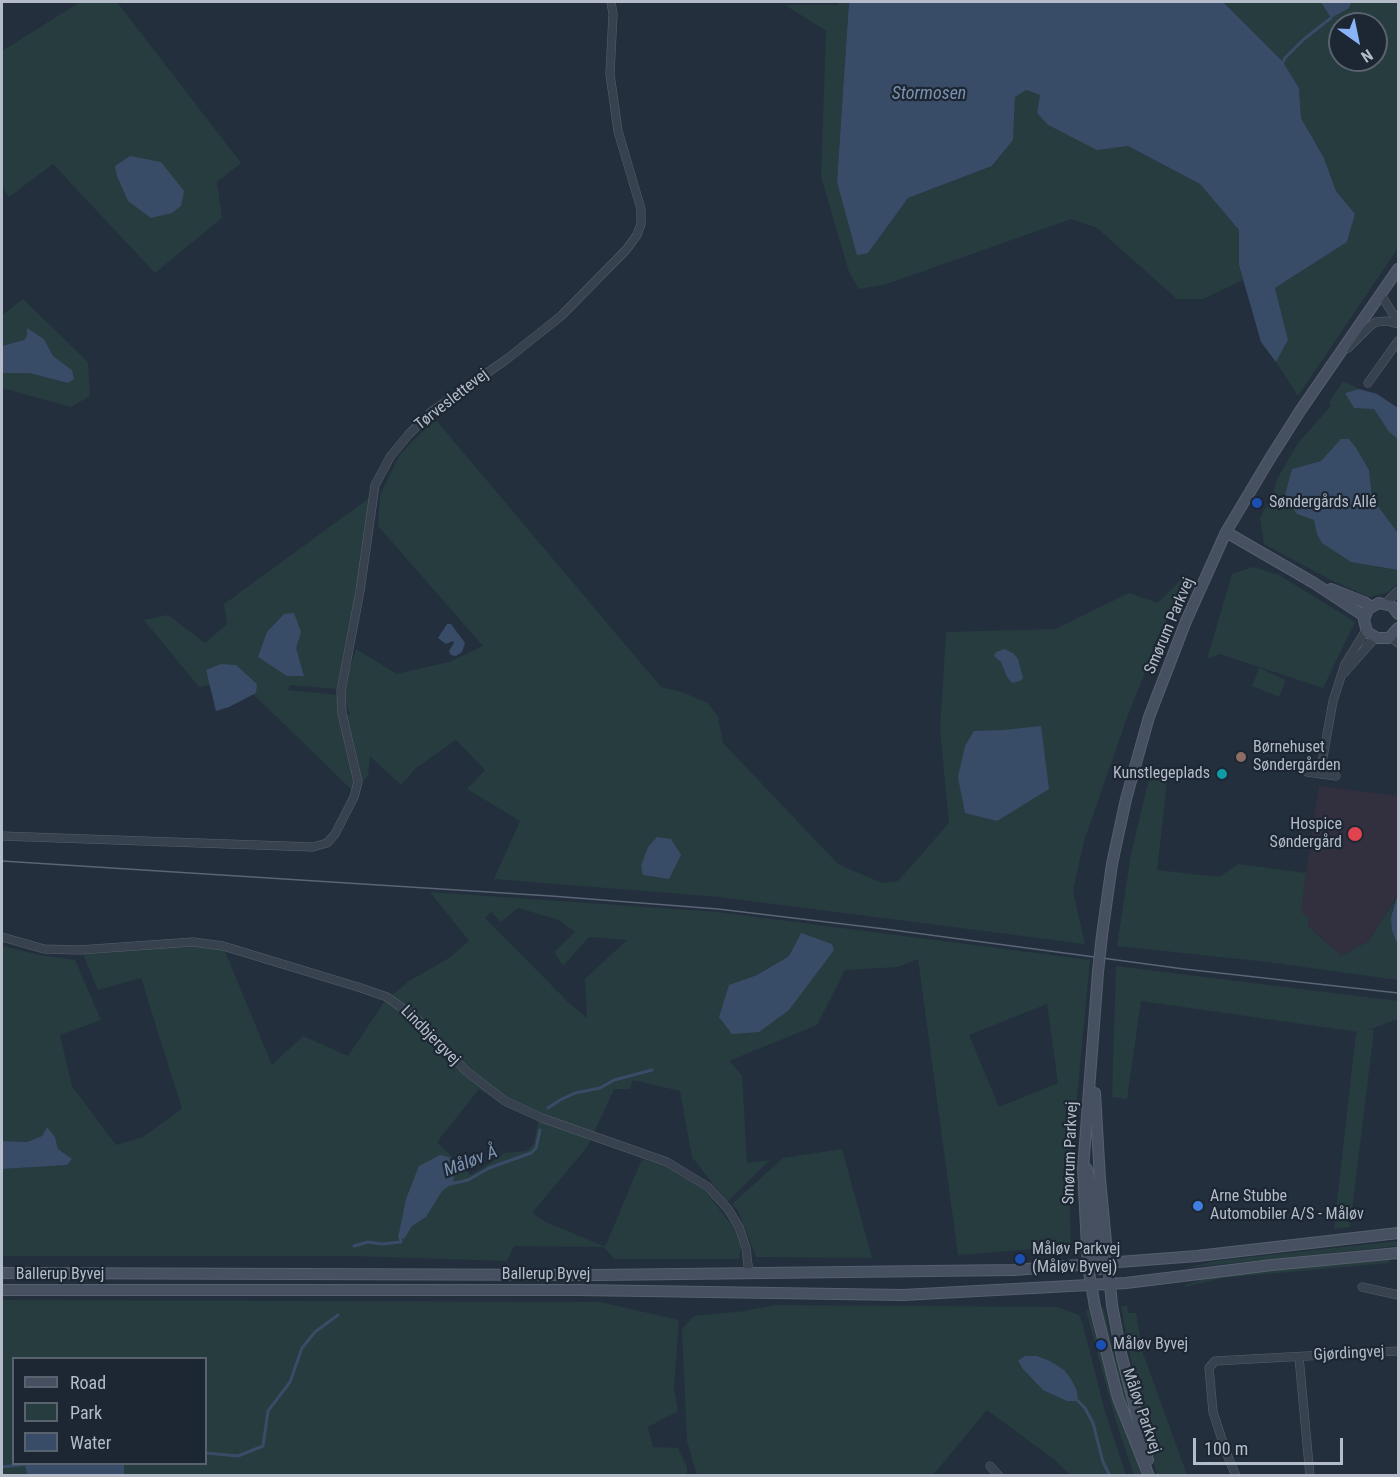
<!DOCTYPE html>
<html>
<head>
<meta charset="utf-8">
<style>
	body { margin:0 }
	#map { position:relative; width:1400px; height:1477px; overflow:hidden; background:#242f3e; font-family:"Roboto Condensed",sans-serif }
	canvas { display:block }
	.frame { position:absolute; inset:0; border:3px solid #b4bcc9; pointer-events:none }
	.legend { position:absolute; left:12px; top:1357px; width:195px; height:108px; box-sizing:border-box; background:#1d2633; border:2px solid #59626f; margin:0; padding:8px 10px; list-style:none; font-size:18px; color:#b4bcc9 }
	.legend li { display:flex; align-items:center; gap:12px; height:30px }
	.legend b { width:30px; border:2px solid #59626f }
	.north { position:absolute; left:1328px; top:12px; width:60px; height:60px; box-sizing:border-box; background:#1d2633; border:2px solid #59626f; border-radius:50%; rotate:147deg; font-size:16px; font-weight:700; line-height:24px; text-align:center; color:#b4bcc9 }
	.north::after { content:''; display:block; margin:auto; width:21px; height:27px; background:#8ab4f8; clip-path:polygon(50% 0,100% 100%,50% 72%,0 100%) }
	.scale { position:absolute; left:1193px; top:1438px; width:150px; height:27px; box-sizing:border-box; border:3px solid #b4bcc9; border-top:0; padding-left:8px; font-size:18px; line-height:21px; white-space:nowrap; color:#b4bcc9; -webkit-text-stroke:4px #1d2633; paint-order:stroke }
</style>
</head>
<body>
<div id="map">
<canvas width="1400" height="1477"></canvas>
<div class="frame"></div>
<ul class="legend">
<li><b style="height:8px;background:#465061"></b>Road</li>
<li><b style="height:16px;background:#263c3f"></b>Park</li>
<li><b style="height:16px;background:#394c67"></b>Water</li>
</ul>
<div class="north">N</div>
<div class="scale">100 m</div>
</div>
<script>
const c = document.querySelector('canvas').getContext('2d');
c.lineJoin = 'round';
function fill(path, color) {
  c.fillStyle = color;
  c.fill(path, 'evenodd');
}
function shape(rows) {
  const path = new Path2D();
  for (const r of rows) {
    path.moveTo(r[0], r[1]);
    for (let i = 2; i < r.length; i += 2) path.lineTo(r[i], r[i + 1]);
  }
  return path;
}
function trace(path, color, width, dash) {
  c.strokeStyle = color;
  c.lineWidth = width;
  c.lineCap = dash ? 'butt' : 'round';
  c.setLineDash(dash || []);
  c.stroke(path);
}
function drawText(font, color, halo, rows, align = 'center') {
  c.font = font + ' "Roboto Condensed",sans-serif';
  c.lineWidth = 4.5;
  c.setLineDash([]);
  c.textBaseline = 'middle';
  c.strokeStyle = halo;
  c.fillStyle = color;
  for (const [text, x, y, turn = 0] of rows) {
    c.save();
    c.translate(x, y);
    c.rotate((+turn || 0) * Math.PI / 180);
    c.textAlign = isNaN(turn) ? turn : align;
    if (halo) c.strokeText(text, 0, 0);
    c.fillText(text, 0, 0);
    c.restore();
  }
}
fill(shape([
	[1319,786,1398,796,1398,894,1369,941,1341,956,1307,925,1300,912]
]), '#32303f');
fill(shape([
	[80,2,117,2,241,163,217,182,222,218,155,273,53,164,9,197,2,186,2,51],
	[839,2,849,2,837,182,868,253,908,198,993,166,1013,140,1015,97,1025,90,1040,95,1037,113,1048,125,1097,149,1128,146,1200,184,1239,230,1239,265,1243,280,1203,299,1177,299,1097,228,1071,219,887,284,859,289,849,272,821,177,826,31,785,5,838,5],
	[1223,2,1398,2,1398,248,1298,396,1276,362,1288,340,1275,288,1347,242,1355,214,1336,191,1324,158,1301,118,1299,88,1283,62],
	[1340,24,1376,24,1376,60,1340,60],
	[23,299,88,362,90,396,71,407,2,388,2,373,29,373,68,383,72,370,53,356,44,339,27,328,27,337,24,340,2,346,2,315],
	[1343,381,1359,389,1345,393,1374,409,1389,432,1398,439,1398,533,1372,498,1369,470,1349,439,1341,440,1321,461,1292,469,1297,514,1315,520,1317,534,1377,567,1398,570,1398,583,1389,592,1369,597,1327,578,1264,544,1260,518,1273,494,1277,479,1298,443,1331,406,1329,402],
	[435,419,661,687,682,692,708,703,718,717,723,743,838,864,882,883,898,881,949,823,940,729,946,632,1055,629,1129,593,1158,603,1184,576,1128,715,1084,841,1073,891,1085,944,719,897,494,879,520,821,467,789,485,770,456,740,416,768,401,785,370,756,368,776,353,791,253,694,256,693,206,670,210,685,199,687,144,620,168,615,205,643,227,624,224,604,372,496,357,589,337,689,290,685,288,690,339,695,339,714,350,715,343,691,356,649,397,674,449,662,483,646,378,526,380,495,400,454],
	[1253,567,1279,575,1355,622,1323,688,1220,654,1207,659,1232,574],
	[1259,668,1286,680,1279,697,1252,686],
	[1151,770,1168,773,1157,870,1219,877,1238,864,1306,873,1301,912,1309,918,1308,926,1341,956,1369,941,1395,900,1391,917,1398,946,1398,980,1267,962,1117,946,1131,854],
	[430,892,718,912,1090,960,1069,1182,1071,1246,958,1255,918,959,898,967,845,970,817,1025,729,1061,742,1075,747,1163,770,1160,727,1202,692,1157,680,1091,633,1080,630,1089,614,1089,588,1146,532,1213,546,1222,605,1247,642,1159,668,1167,705,1191,734,1228,741,1248,739,1259,614,1259,604,1247,514,1246,507,1261,352,1256,2,1256,2,1169,67,1165,72,1159,58,1149,55,1137,46,1128,42,1136,27,1142,2,1141,2,946,40,955,75,960,101,1020,60,1035,72,1086,116,1145,143,1137,182,1109,141,978,98,990,83,954,194,945,224,949,272,1065,303,1036,348,1056,384,1002,409,981,449,958,469,941],
	[518,908,559,920,575,932,554,952,563,966,589,937,627,940,585,979,587,1018,569,1003,485,918,491,912,501,922],
	[801,933,800,994,789,1010,729,986,757,975,789,956],
	[1047,1004,1058,1083,999,1107,969,1035],
	[479,1089,506,1107,538,1121,534,1144,526,1151,505,1153,471,1175,437,1142],
	[1116,966,1398,1001,1398,1019,1368,1030,1374,1030,1350,1227,1334,1229,1356,1033,1358,1032,1141,1001,1127,1099,1112,1097],
	[842,1149,872,1258,756,1257,738,1211,732,1204,783,1158],
	[1398,1241,1398,1246,1186,1268,1215,1261],
	[1390,1259,1389,1263,1222,1278,1185,1287,1185,1285,1211,1277],
	[2,1300,600,1302,679,1320,674,1388,678,1411,648,1427,653,1447,678,1448,687,1467,687,1475,2,1475],
	[14,1358,206,1358,206,1464,14,1464],
	[774,1305,1057,1307,1079,1315,1083,1325,1104,1408,1126,1475,1070,1475,1056,1461,987,1410,933,1475,697,1475,687,1441,682,1329,694,1316,745,1311],
	[1127,1305,1128,1313,1136,1313,1143,1353,1187,1475,1157,1475,1141,1414,1121,1307],
	[1101,1308,1104,1308,1113,1351,1123,1377,1134,1426,1122,1396],
	[1089,1310,1105,1370,1143,1475,1134,1475,1117,1425,1086,1311]
]), '#263c3f');
fill(shape([
	[849,2,1223,2,1283,62,1299,88,1301,118,1324,158,1336,191,1355,214,1347,242,1275,288,1288,340,1276,362,1261,342,1239,265,1239,230,1200,184,1128,146,1097,150,1048,125,1037,113,1040,95,1026,90,1015,97,1013,140,992,166,908,198,868,253,857,255,837,182],
	[1321,2,1351,2,1349,8,1331,18],
	[130,156,161,162,184,191,181,206,172,213,151,218,128,201,117,176,115,166],
	[27,328,44,339,53,356,72,370,74,379,68,383,29,373,2,373,2,346,24,340,27,336],
	[1359,389,1377,394,1398,408,1398,439,1389,432,1374,409,1354,408,1345,393],
	[1341,439,1349,439,1356,448,1369,470,1372,498,1398,533,1398,570,1351,562,1322,543,1317,534,1314,520,1297,514,1285,495,1292,469,1321,461],
	[294,613,301,632,296,648,304,676,287,676,258,657,267,632,284,614],
	[447,624,451,624,465,643,462,652,456,656,451,655,449,651,454,643,453,641,446,644,438,638],
	[1005,649,1014,654,1018,659,1023,678,1020,681,1012,683,1007,677,1001,662,994,656,996,652],
	[221,664,236,665,257,684,256,693,229,707,216,711,206,670],
	[1041,726,1049,789,997,821,965,813,958,777,965,746,974,731,1003,730],
	[657,837,671,839,681,855,669,879,643,875,641,866,648,847],
	[1398,894,1398,946,1392,930,1391,917],
	[801,933,832,944,834,950,789,1010,759,1032,732,1034,719,1017,729,985,757,975,789,956],
	[47,1127,55,1137,58,1149,72,1159,67,1165,2,1169,2,1141,27,1142,42,1136],
	[440,1155,449,1157,455,1168,453,1183,442,1191,426,1217,412,1226,404,1239,398,1238,406,1199,419,1166],
	[1025,1356,1036,1356,1050,1361,1064,1370,1071,1379,1077,1391,1078,1401,1067,1401,1043,1390,1023,1369,1018,1361],
	[24,1464,124,1464,124,1475,28,1475]
]), '#394c67');
trace(shape([
	[1283,62,1285,58,1304,39,1331,18],
	[548,1108,560,1100,575,1093,600,1088,614,1080,652,1070],
	[450,1184,468,1180,489,1168,531,1153,536,1148,540,1130],
	[354,1246,368,1242,382,1244,401,1242,400,1236],
	[1078,1401,1085,1408,1093,1423,1103,1462,1110,1476],
	[206,1453,238,1456,263,1446,268,1411,290,1382,302,1348,315,1332,338,1315],
	[2,1467,28,1464]
]), '#394c67', 3);
const street = shape([
	[1381,295,1398,322],
	[1348,348,1370,326,1376,322,1387,321,1398,324],
	[1368,383,1398,341],
	[1386,603,1398,591],
	[1391,637,1398,643],
	[1344,673,1375,638],
	[1307,772,1336,776],
	[1320,774,1333,701,1345,664,1366,630],
	[2,836,313,847,327,843,335,834,354,797,358,782,342,713,341,691,360,591,375,485,390,457,409,434,431,412,507,359,561,316,626,250,637,235,641,224,641,209,618,131,610,74,613,14,611,2],
	[2,937,44,949,79,950,193,942,223,946,358,987,387,997,417,1019,466,1071,505,1101,542,1118,667,1162,708,1187,728,1209,739,1227,746,1248,749,1273],
	[1362,1287,1398,1295],
	[1299,1357,1310,1476],
	[990,1466,999,1476],
	[1236,1476,1226,1452,1213,1412,1209,1368,1215,1361,1398,1351]
]);
const secondary = shape([
	[1226,532,1314,583,1364,616],
	[1331,589,1364,602,1371,607],
	[1398,614,1392,606,1379,603,1368,609,1364,620,1367,632,1377,638,1389,638,1398,628],
	[1102,935,1112,864,1126,799,1149,717,1186,621,1226,532,1269,460,1300,411,1398,269],
	[1098,972,1083,1169,1088,1266,1095,1307,1118,1398,1149,1476],
	[1095,1093,1100,1179,1112,1305,1121,1353,1148,1460],
	[1087,1169,1092,1188,1098,1265,1100,1269],
	[2,1273,596,1275,1014,1270,1197,1256,1398,1233],
	[2,1290,579,1290,903,1295,1126,1283,1272,1265,1398,1253]
]);
trace(street, '#565f6c', 9);
trace(secondary, '#565f6c', 12);
trace(street, '#38414e', 8);
trace(secondary, '#465061', 10);
trace(shape([
	[2,861,551,896,718,909,885,929,1184,969,1398,993]
]), '#5a6575', 1.5);
const secondaryBridge = shape([
	[1098,972,1102,935]
]);
trace(secondaryBridge, '#565f6c', 12, []);
trace(secondaryBridge, '#465061', 10);
for (const [x, y, r, color] of [
	[1257,503,6,"#1a4fb4"],
	[1241,757,6,"#8d6e63"],
	[1222,774,6,"#0f9aa8"],
	[1355,834,8,"#e0444e"],
	[1198,1206,6,"#3f7fe0"],
	[1020,1259,6,"#1a4fb4"],
	[1101,1345,6,"#1a4fb4"]
]) {
  const dot = new Path2D();
  dot.arc(x, y, r, 0, 2 * Math.PI);
  c.fillStyle = color;
  c.fill(dot);
  trace(dot, '#1d2633', 2);
}
drawText('16px', '#b4bcc9', '#1d2633', [
	["Tørveslettevej",452,400,-38],
	["Smørum Parkvej",1170,626,-67],
	["Lindbjergvej",430,1036,45],
	["Smørum Parkvej",1071,1153,-88],
	["Ballerup Byvej",60,1275],
	["Ballerup Byvej",546,1275],
	["Gjørdingvej",1349,1354,-3],
	["Måløv Parkvej",1141,1411,71]
]);
drawText('16px', '#b4bcc9', '#1d2633', [
	["Søndergårds Allé",1269,503],
	["Børnehuset",1253,748],
	["Søndergården",1253,766],
	["Kunstlegeplads",1210,774,"right"],
	["Hospice",1342,825,"right"],
	["Søndergård",1342,843,"right"],
	["Arne Stubbe",1210,1197],
	["Automobiler A/S - Måløv",1210,1215],
	["Måløv Parkvej",1032,1250],
	["(Måløv Byvej)",1032,1268],
	["Måløv Byvej",1113,1345]
], 'left');
drawText('italic 18px', '#7c92b1', '#1d2633', [
	["Stormosen",929,94],
	["Måløv Å",471,1162,-21]
]);
</script>
</body>
</html>
